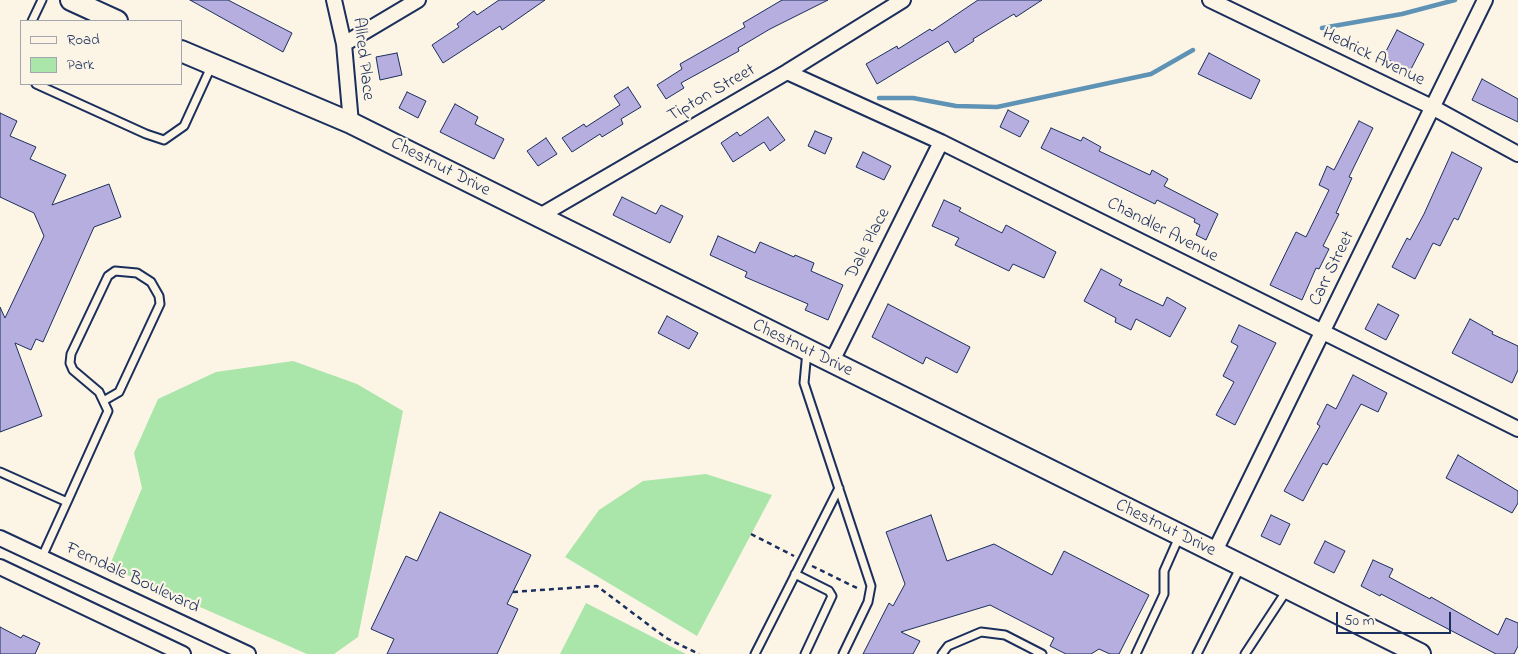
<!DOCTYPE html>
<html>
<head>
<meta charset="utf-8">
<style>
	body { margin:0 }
	#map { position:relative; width:1518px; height:654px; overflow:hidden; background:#fcf5e5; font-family:"Indie Flower",sans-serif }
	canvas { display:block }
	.legend { position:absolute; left:20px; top:20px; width:162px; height:65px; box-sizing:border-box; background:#fcf5e5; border:1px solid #a2a6af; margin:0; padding:6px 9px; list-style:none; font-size:15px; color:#1b2f5e }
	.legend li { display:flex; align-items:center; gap:10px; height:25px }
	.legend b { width:25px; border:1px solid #a2a6af }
	.scale { position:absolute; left:1336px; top:612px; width:115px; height:22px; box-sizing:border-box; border:2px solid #1b2f5e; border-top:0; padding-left:6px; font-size:15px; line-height:18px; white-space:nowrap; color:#1b2f5e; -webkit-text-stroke:4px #fcf5e5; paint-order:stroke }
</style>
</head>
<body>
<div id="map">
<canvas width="1518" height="654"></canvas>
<ul class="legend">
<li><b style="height:6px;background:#fcf5e5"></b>Road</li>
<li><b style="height:14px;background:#aae5aa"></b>Park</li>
</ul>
<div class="scale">50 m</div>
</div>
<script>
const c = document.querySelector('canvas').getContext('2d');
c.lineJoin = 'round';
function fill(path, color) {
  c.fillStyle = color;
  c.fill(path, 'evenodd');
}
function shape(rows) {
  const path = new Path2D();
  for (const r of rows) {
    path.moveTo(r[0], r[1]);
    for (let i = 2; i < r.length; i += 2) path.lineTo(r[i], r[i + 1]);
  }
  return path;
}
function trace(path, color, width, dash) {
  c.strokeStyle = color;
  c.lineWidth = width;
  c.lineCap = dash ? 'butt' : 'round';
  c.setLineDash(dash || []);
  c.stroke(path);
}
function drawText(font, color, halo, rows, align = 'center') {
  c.font = font + ' "Indie Flower",sans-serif';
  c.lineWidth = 4.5;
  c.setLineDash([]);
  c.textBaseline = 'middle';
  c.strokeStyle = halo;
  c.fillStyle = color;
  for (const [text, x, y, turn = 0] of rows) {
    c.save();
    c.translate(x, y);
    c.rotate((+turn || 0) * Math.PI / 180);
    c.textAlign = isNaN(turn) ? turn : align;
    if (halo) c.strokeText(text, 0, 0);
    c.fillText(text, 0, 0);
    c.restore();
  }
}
fill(shape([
	[293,361,357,384,403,411,358,637,334,654,307,654,109,567,142,488,134,453,158,399,216,372],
	[706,474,772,495,697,636,565,557,599,510,643,481],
	[586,603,686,654,560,654]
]), '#aae5aa');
trace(shape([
	[1322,28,1402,14,1455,0],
	[879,98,913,98,956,106,997,107,1151,74,1193,50]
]), '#5f93b5', 4.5);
const building = shape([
	[190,0,228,0,292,33,283,52,190,0],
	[499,0,545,0,502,30,500,26,443,63,432,45,459,27,457,24,474,11,477,15,499,0],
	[782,0,828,0,770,29,738,48,739,51,681,83,684,88,666,99,657,85,682,69,680,64,745,27,743,23,782,0],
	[978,0,1042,0,1016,17,1014,14,973,39,974,41,955,53,948,41,877,84,866,64,897,46,898,49,930,29,932,31,978,0],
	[1397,30,1424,44,1410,71,1383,57,1397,30],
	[397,53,402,75,380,80,376,57,397,53],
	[1209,53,1260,80,1251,99,1198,74,1209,53],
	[1482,79,1518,99,1518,122,1472,100,1482,79],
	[628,87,641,107,621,119,623,124,602,137,600,134,572,152,562,138,584,124,586,127,620,105,614,96,628,87],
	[407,92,426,101,418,118,399,108,407,92],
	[455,104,478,117,475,124,504,139,494,159,440,132,455,104],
	[1008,110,1029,121,1020,137,1000,127,1008,110],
	[0,113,17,121,10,136,36,147,30,159,66,175,52,205,109,184,121,217,94,227,43,342,36,339,31,350,15,343,42,416,0,432,0,307,5,318,44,236,34,213,0,197,0,113],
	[768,117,785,140,770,151,764,142,733,162,721,143,737,132,740,136,768,117],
	[1359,121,1373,128,1349,177,1352,178,1336,213,1339,214,1323,246,1329,249,1319,269,1316,268,1302,300,1270,285,1296,232,1306,237,1329,190,1319,185,1327,166,1334,170,1359,121],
	[1051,128,1081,141,1083,137,1101,147,1099,151,1150,175,1152,170,1168,179,1164,186,1218,214,1206,240,1196,235,1200,225,1194,222,1195,219,1157,200,1155,204,1041,148,1051,128],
	[815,131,832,138,825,154,808,146,815,131],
	[546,138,557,154,538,166,527,151,546,138],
	[863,152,891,166,884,180,856,167,863,152],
	[1452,152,1482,168,1458,220,1454,218,1440,246,1433,243,1415,279,1392,267,1407,238,1410,240,1424,214,1452,152],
	[622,197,656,214,661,205,683,216,670,243,613,215,622,197],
	[944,200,961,208,959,211,1002,233,1006,225,1056,252,1044,278,1013,264,1009,271,955,245,959,238,932,226,944,200],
	[718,236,755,253,760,242,794,257,795,255,814,263,811,271,843,285,828,320,805,310,808,304,745,277,747,272,710,255,718,236],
	[1101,269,1122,280,1119,285,1163,306,1167,297,1186,308,1170,337,1136,319,1131,330,1115,322,1116,318,1084,301,1101,269],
	[888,304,970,347,957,373,926,357,923,364,872,337,888,304],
	[1378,304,1399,315,1386,340,1365,329,1378,304],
	[667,316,698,333,689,349,658,333,667,316],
	[1470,319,1493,332,1492,334,1518,346,1518,370,1512,383,1452,353,1470,319],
	[1239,325,1276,343,1235,425,1216,415,1234,382,1223,376,1238,346,1231,342,1239,325],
	[1353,375,1387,393,1378,412,1361,404,1327,465,1323,463,1303,501,1284,491,1320,426,1317,424,1327,404,1336,409,1353,375],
	[1458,455,1518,491,1518,503,1512,513,1446,478,1458,455],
	[440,512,531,555,507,604,518,609,497,654,387,654,394,639,371,629,406,556,417,561,440,512],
	[931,515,947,561,994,544,1052,575,1064,551,1149,595,1119,654,1110,654,1099,649,1091,654,1066,654,1050,646,1054,638,990,605,901,632,920,641,913,654,863,654,889,603,893,606,905,584,886,532,931,515],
	[1271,515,1290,524,1280,545,1261,536,1271,515],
	[1325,541,1345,551,1334,573,1314,563,1325,541],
	[1373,560,1393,569,1389,577,1430,599,1431,597,1498,635,1506,618,1518,623,1518,646,1514,654,1496,654,1381,594,1380,596,1361,586,1373,560],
	[0,627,21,638,23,635,40,643,35,654,0,654,0,627]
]);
fill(building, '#b5aedf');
trace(building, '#1b2f5e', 1);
const lane = shape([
	[32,21,42,0],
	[36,84,146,134,164,140,184,126,211,67],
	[807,351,804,383,871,586,868,602,843,654],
	[0,472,67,502,108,411,99,392,73,370,70,363,71,354,108,276,115,271,137,273,151,282,159,296,160,304,119,392,105,400],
	[42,557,67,502],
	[795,574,829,591,832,596,805,654],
	[755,654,839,488],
	[942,654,948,646,981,632,1005,635,1042,654],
	[1136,654,1164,594,1164,571,1179,537],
	[1197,654,1241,566],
	[1245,654,1287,590]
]);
const street = shape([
	[334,0,344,44,351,123],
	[1210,0,1432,107,1518,154],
	[344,44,418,0],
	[787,72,941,142,1518,429],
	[538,217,787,72,903,0],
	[831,363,941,142],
	[0,538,248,654],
	[1214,553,1485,0],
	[0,567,183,654]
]);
const secondary = shape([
	[71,0,117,21],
	[181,51,351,123,1420,654]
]);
trace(lane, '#1b2f5e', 11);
trace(street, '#1b2f5e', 18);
trace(secondary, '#1b2f5e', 24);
trace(shape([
	[751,534,794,556],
	[812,566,859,589],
	[513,592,597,586,666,638,699,654]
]), '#1b2f5e', 2.5, [5, 4]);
trace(lane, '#fcf5e5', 7);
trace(street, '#fcf5e5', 14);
trace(secondary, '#fcf5e5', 20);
drawText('18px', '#1b2f5e', '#fcf5e5', [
	["Hedrick Avenue",1373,58,26],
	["Allred Place",362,59,83],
	["Tipton Street",712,94,-30],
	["Chestnut Drive",440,168,27],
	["Chandler Avenue",1162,231,27],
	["Dale Place",869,244,-63],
	["Carr Street",1333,269,-64],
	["Chestnut Drive",802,349,26],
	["Chestnut Drive",1165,529,26],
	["Ferndale Boulevard",132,579,25]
]);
</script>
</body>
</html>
